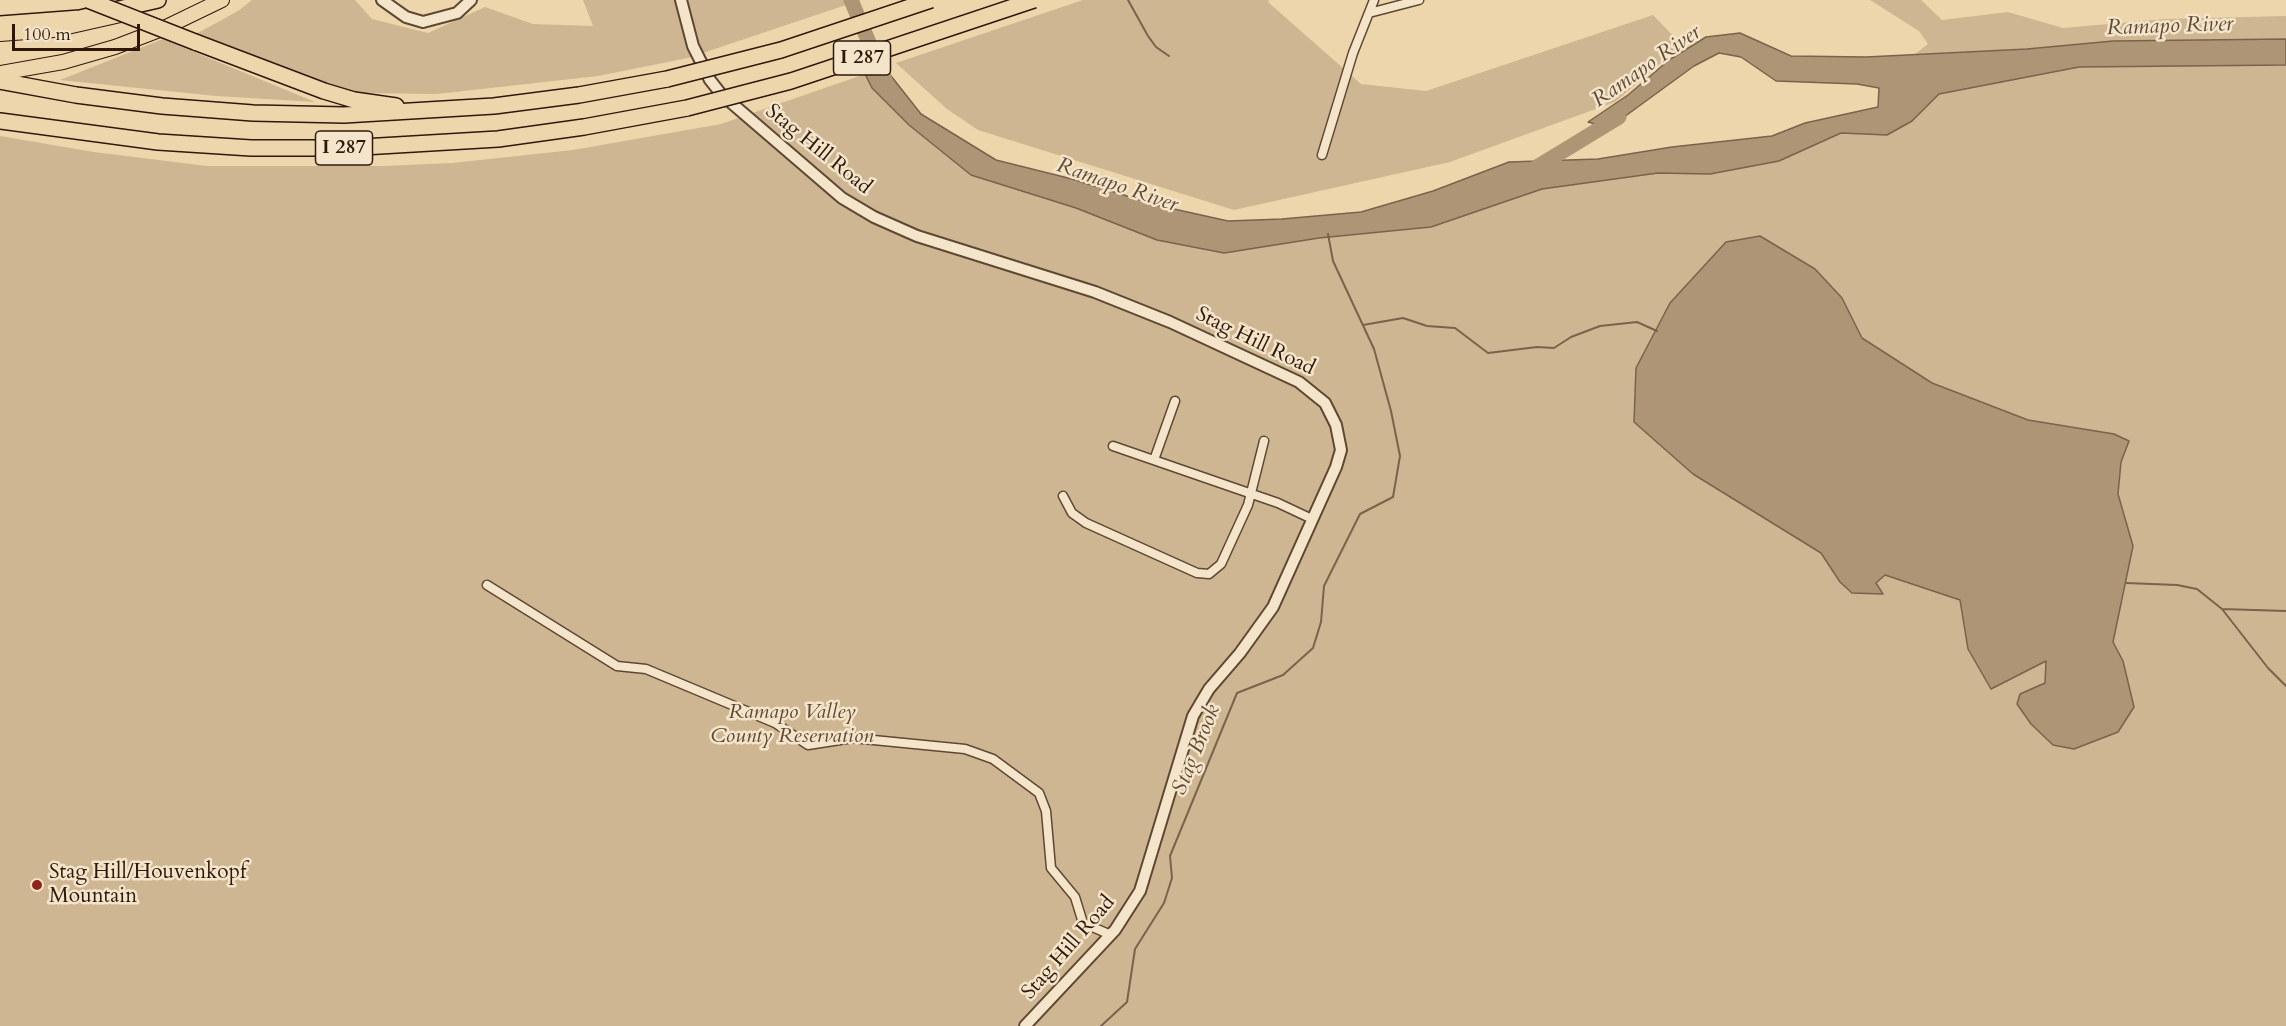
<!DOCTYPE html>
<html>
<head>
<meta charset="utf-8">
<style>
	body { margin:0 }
	#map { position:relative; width:2286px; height:1026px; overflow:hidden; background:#eed6ac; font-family:Cardo,serif }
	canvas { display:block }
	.scale { position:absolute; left:12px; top:24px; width:128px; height:27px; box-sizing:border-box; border:3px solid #2e180c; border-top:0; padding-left:8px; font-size:18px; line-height:21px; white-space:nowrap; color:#2e180c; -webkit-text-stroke:4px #f4e4c9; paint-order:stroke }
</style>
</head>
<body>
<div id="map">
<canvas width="2286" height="1026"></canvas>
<div class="scale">100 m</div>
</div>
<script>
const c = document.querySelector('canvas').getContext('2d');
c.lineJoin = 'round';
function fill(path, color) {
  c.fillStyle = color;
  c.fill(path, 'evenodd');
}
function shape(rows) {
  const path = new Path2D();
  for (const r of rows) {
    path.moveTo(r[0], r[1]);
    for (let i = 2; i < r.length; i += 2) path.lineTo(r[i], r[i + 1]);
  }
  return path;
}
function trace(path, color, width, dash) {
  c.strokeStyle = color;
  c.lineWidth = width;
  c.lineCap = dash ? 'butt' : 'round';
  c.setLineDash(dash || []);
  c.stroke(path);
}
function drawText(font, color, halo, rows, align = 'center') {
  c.font = font + ' Cardo,serif';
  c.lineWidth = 5;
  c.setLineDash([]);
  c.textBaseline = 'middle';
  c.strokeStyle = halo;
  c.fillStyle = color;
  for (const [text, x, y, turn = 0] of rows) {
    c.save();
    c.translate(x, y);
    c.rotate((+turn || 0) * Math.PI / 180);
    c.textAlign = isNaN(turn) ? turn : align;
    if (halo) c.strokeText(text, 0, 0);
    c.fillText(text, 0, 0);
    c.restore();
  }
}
fill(shape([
	[252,0,355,0,372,19,428,33,485,7,533,24,593,26,583,0,861,0,688,58,598,76,437,94,361,93,317,83,196,34,238,11],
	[1083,0,1269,0,1268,2,1361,84,1426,91,1653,15,1682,45,1615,102,1450,162,1234,210,978,130,947,109,896,63],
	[1870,0,1921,0,1942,20,2008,12,2063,28,2165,19,2286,16,2286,39,2113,41,2027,49,1915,54,1928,44,1919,31],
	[163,39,315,102,216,96,60,80],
	[2218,64,2286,65,2286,1026,0,1026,0,136,94,152,207,166,384,166,452,163,573,150,721,124,865,74,872,88,1076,208,1157,240,1224,253,1319,238,1431,227,1542,189,1658,173,1710,174,1779,161,1841,133,1887,135,1912,121,1939,94,2079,67],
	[1742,240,1842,298,1862,338,1932,383,2028,420,2114,434,2129,441,2121,462,2118,494,2133,546,2113,642,2123,661,2134,707,2118,732,2074,749,2020,694,2045,683,2046,661,1991,689,1968,649,1961,600,1885,575,1876,582,1883,593,1840,582,1821,553,1661,444,1634,422,1636,368,1726,242]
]), '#cdb691');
const water = shape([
	[1740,33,1791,56,1866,57,2027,49,2113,41,2286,39,2286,65,2079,67,1939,94,1912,121,1887,135,1841,133,1779,161,1710,174,1658,173,1542,189,1431,227,1319,238,1224,253,1157,240,1076,208,971,175,909,125,872,88,865,74,884,67,921,114,996,160,1072,179,1156,205,1228,221,1282,219,1361,212,1433,191,1509,162,1598,159,1672,147,1772,136,1805,123,1878,107,1879,88,1857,84,1776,81,1741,57,1719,53,1694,66,1609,128,1588,122,1628,95,1669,60,1706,37,1740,33],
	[1760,236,1815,269,1842,298,1862,338,1932,383,2028,420,2114,434,2129,441,2121,462,2118,494,2133,546,2113,642,2123,661,2134,707,2118,732,2074,749,2053,745,2031,724,2017,704,2020,694,2045,683,2046,661,1991,689,1968,649,1960,600,1885,575,1876,583,1883,594,1852,593,1840,582,1821,553,1693,474,1634,422,1636,368,1670,303,1726,242,1760,236]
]);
fill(water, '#ad9576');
trace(water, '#7a634c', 1.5);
trace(shape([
	[1128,0,1148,36,1156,47,1169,56],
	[1363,325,1403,318,1427,326,1455,328,1488,353,1537,347,1554,348,1571,337,1600,326,1637,322,1657,331],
	[2126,583,2177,585,2197,589,2222,609,2268,668,2286,686],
	[2222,609,2286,611],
	[1101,1026,1127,1002,1135,949,1164,903,1172,878,1170,856,1237,693,1283,675,1313,648,1321,622,1324,586,1360,514,1393,497,1400,456,1391,411,1374,349,1333,261,1328,234]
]), '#7a634c', 2);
trace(shape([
	[851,0,887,85],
	[1532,170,1619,117]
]), '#ad9576', 15);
const minor = shape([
	[1369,13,1419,0],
	[1322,155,1353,53,1374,0],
	[1113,446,1278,503,1312,519],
	[1154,460,1175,401],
	[1063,496,1072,513,1086,523,1197,573,1209,574,1221,564,1248,505,1264,441],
	[487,585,617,666,646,669,775,723,808,745,853,738,965,749,993,759,1039,793,1046,811,1051,868,1075,897,1083,923,1111,935]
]);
const tertiary = shape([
	[382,0,406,17,423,22,457,13,471,0],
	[681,0,693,46,710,80,721,94,842,198,874,217,917,236,1095,292,1170,322,1299,382,1325,403,1336,425,1341,450,1336,467,1273,607,1240,653,1209,689,1193,716,1140,891,1115,930,1025,1026]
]);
const trunk = shape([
	[0,34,54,30,125,14],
	[0,73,63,62,115,47,162,29,222,0]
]);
const motorway = shape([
	[0,24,80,18,158,0],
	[195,42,324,91,354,100,396,106],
	[0,81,76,95,162,106,253,113,344,115,494,106,579,95,667,79],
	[0,121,158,142,251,148,346,148,498,139,584,127,687,108]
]);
trace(minor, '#5e4834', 11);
trace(tertiary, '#5e4834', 14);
trace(trunk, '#2e180c', 16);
trace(motorway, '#2e180c', 18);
trace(minor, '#f4e4c9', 8);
trace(tertiary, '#f4e4c9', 10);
trace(trunk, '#eed6ac', 14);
trace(motorway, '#eed6ac', 15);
const motorwayBridge = shape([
	[88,0,195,42],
	[667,79,781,50,931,0],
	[687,108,791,81,1034,0]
]);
trace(motorwayBridge, '#2e180c', 18, []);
trace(motorwayBridge, '#eed6ac', 15);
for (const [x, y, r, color] of [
	[37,885,6,"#8f2418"]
]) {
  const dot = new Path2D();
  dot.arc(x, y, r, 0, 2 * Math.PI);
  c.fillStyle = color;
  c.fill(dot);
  trace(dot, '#f4e4c9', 2);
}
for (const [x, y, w] of [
	[862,58,57],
	[344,148,57]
]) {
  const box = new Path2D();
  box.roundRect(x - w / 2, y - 17, w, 34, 4.5);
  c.fillStyle = '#f4e4c9';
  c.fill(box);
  trace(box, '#2e180c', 1.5);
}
drawText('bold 20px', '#2e180c', null, [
	["I 287",862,58],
	["I 287",344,148]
]);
drawText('21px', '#2e180c', '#f4e4c9', [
	["Stag Hill Road",818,150,39],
	["Stag Hill Road",1255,342,26],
	["Stag Hill Road",1069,948,-49]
]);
drawText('italic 21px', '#5e4734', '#f4e4c9', [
	["Ramapo Valley",792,713],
	["County Reservation",792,737]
]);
drawText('21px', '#2e180c', '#f4e4c9', [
	["Stag Hill/Houvenkopf",49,873],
	["Mountain",49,897]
], 'left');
drawText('italic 22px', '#614a36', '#f4e4c9', [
	["Ramapo River",2170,27,-2],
	["Ramapo River",1647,67,-35],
	["Ramapo River",1117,186,19],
	["Stag Brook",1197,750,-68]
]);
</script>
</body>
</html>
